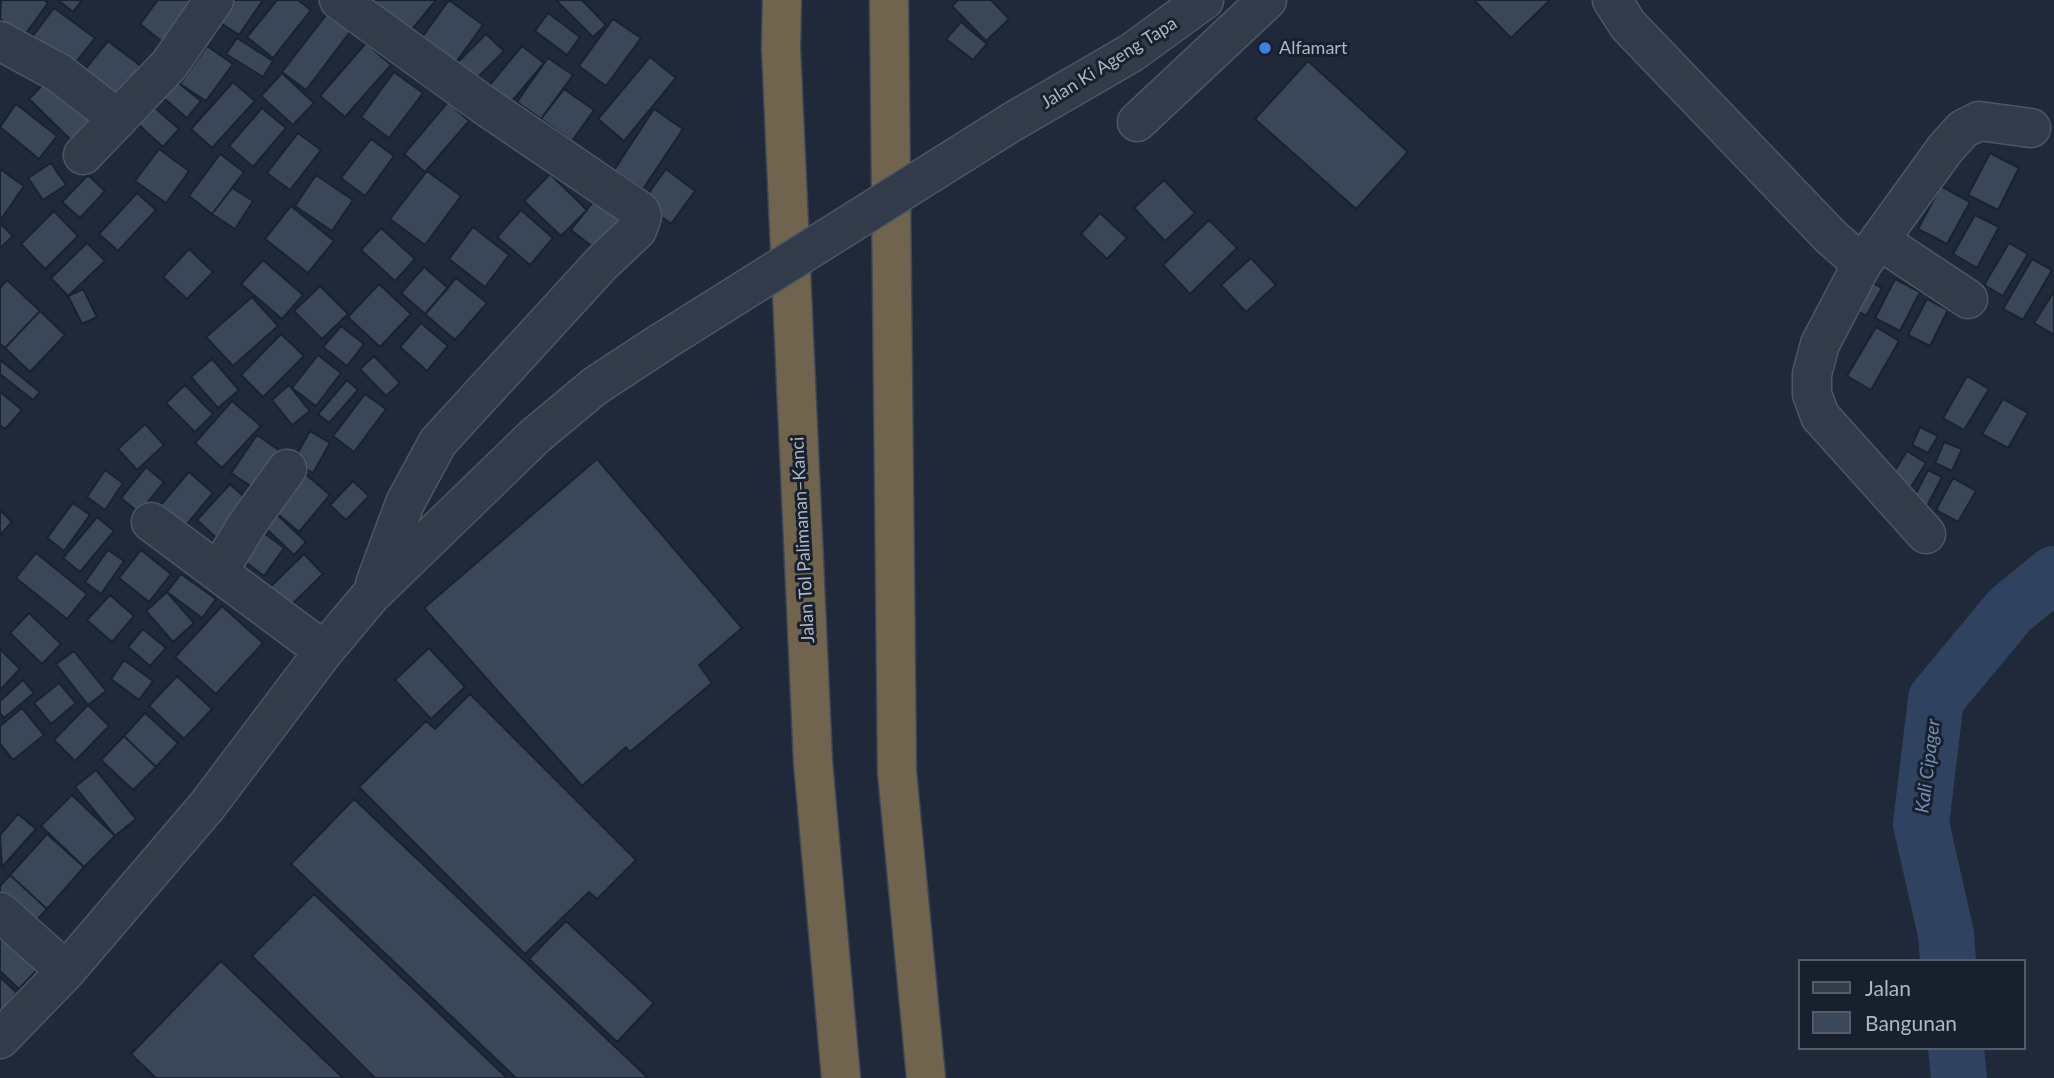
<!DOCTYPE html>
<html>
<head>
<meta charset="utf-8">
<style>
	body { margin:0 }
	#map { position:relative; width:2054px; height:1078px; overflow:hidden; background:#1f2939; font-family:Lato,sans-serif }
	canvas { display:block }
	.legend { position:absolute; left:1798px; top:959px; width:228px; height:91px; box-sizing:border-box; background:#18202e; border:2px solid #535c6b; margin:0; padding:9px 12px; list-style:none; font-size:21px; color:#acb6c6 }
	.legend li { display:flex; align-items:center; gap:14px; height:35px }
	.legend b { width:35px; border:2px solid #535c6b }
</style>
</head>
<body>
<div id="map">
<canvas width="2054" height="1078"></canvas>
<ul class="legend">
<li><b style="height:9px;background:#323b49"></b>Jalan</li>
<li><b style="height:19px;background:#3a4759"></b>Bangunan</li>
</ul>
</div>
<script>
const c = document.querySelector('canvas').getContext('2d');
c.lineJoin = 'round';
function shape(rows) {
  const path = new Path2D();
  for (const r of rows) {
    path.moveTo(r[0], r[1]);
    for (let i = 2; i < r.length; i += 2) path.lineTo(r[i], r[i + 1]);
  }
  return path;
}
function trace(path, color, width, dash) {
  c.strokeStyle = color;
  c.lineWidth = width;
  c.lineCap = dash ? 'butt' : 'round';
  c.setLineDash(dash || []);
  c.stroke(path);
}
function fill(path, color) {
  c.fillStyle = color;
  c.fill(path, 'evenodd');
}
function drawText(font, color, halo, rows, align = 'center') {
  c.font = font + ' Lato,sans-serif';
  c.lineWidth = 6;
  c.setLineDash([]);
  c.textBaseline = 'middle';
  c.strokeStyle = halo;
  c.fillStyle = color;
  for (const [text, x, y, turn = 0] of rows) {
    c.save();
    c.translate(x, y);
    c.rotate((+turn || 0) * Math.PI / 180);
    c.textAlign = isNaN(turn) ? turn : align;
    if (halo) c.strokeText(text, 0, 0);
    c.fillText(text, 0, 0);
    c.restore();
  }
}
trace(shape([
	[1948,961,1946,934,1921,824,1936,699,2010,610,2054,574],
	[1956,1048,1959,1078]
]), '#2f4260', 56);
const building = shape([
	[44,0,48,3,24,36,0,19,1,0,44,0],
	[58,0,82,0,73,12,58,0],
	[158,0,201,0,169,47,140,24,158,0],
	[221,0,263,0,239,35,210,16,221,0],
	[277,0,298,0,311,10,273,58,247,37,277,0],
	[376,0,436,0,409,33,373,4,376,0],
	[449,0,483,25,451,69,417,44,449,0],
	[556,0,582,0,606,25,593,37,556,0],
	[958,0,991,0,1009,19,986,41,952,6,958,0],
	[1474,0,1550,0,1511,38,1474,0],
	[54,8,95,38,72,67,32,37,54,8],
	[330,10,353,28,306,90,282,72,330,10],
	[548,13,580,37,567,55,535,31,548,13],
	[613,19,641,38,606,86,579,66,613,19],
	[961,22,987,44,973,60,946,39,961,22],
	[486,34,504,51,468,87,451,69,486,34],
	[237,38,273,61,263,77,226,54,237,38],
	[108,41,146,70,113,113,74,83,108,41],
	[366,43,391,65,345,117,320,96,366,43],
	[207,46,233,64,206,101,180,84,207,46],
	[522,46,544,63,508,106,487,88,522,46],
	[650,57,676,78,624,141,598,119,650,57],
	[548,58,573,75,541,119,517,102,548,58],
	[1308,61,1408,152,1356,209,1255,119,1308,61],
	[394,72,423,93,389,138,361,117,394,72],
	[166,73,201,101,187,118,153,89,166,73],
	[282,73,314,103,293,125,261,96,282,73],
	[53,74,99,120,75,144,29,99,53,74],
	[233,82,255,101,212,148,191,129,233,82],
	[564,89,594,110,572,141,541,119,564,89],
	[145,99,179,129,163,147,129,116,145,99],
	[448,102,469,121,425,172,404,154,448,102],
	[16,104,57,136,39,159,0,127,16,104],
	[262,108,286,128,253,167,229,146,262,108],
	[654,109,683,129,643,189,614,170,654,109],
	[298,133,321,150,290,190,267,173,298,133],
	[371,139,394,156,365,196,341,178,371,139],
	[159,149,189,171,166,203,135,181,159,149],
	[1990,153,2019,168,1998,210,1968,195,1990,153],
	[220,154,244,172,212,214,189,196,220,154],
	[51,163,66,185,43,200,28,178,51,163],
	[0,169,24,186,2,218,0,217,0,169],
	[666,169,695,191,671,224,642,202,666,169],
	[427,171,461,196,425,245,390,219,427,171],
	[550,174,587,210,561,236,524,201,550,174],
	[88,175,105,191,80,218,62,202,88,175],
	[316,175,353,200,332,231,295,206,316,175],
	[1164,180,1195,213,1165,241,1134,208,1164,180],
	[1941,186,1970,202,1947,244,1918,229,1941,186],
	[232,188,253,201,235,229,212,214,232,188],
	[604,188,630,209,598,251,571,230,604,188],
	[137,193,156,210,118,251,99,234,137,193],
	[291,206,334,241,308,273,265,239,291,206],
	[521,210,553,238,530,265,497,237,521,210],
	[54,211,78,236,45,269,21,244,54,211],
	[1100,213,1127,238,1107,259,1081,234,1100,213],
	[1975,215,1999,227,1977,268,1953,254,1975,215],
	[1209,220,1237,248,1190,294,1163,265,1209,220],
	[0,223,13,236,0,248,0,223],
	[473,227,509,255,485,287,449,259,473,227],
	[381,228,415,259,395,281,361,250,381,228],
	[87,243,105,261,68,296,51,278,87,243],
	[2009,243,2028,254,2003,296,1984,285,2009,243],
	[189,249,213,272,187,299,163,277,189,249],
	[1251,258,1276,285,1246,312,1221,285,1251,258],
	[2032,259,2052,270,2023,320,2003,309,2032,259],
	[263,260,303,295,282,319,241,284,263,260],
	[424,267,448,288,425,314,401,293,424,267],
	[456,278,487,303,455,340,425,314,456,278],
	[1895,279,1920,292,1900,331,1875,318,1895,279],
	[7,280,40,311,5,348,0,344,0,288,7,280],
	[1871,282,1882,288,1866,316,1855,309,1871,282],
	[379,284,411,314,380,347,348,317,379,284],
	[320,286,348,314,322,339,294,311,320,286],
	[83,289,97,317,82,324,68,296,83,289],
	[2054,291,2054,335,2034,323,2054,291],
	[252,297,278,326,233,366,206,337,252,297],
	[1927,299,1948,310,1930,346,1908,335,1927,299],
	[40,311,65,335,30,372,5,348,40,311],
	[421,323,448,346,427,371,400,347,421,323],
	[341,326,364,344,347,366,323,347,341,326],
	[1876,327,1899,341,1871,390,1847,376,1876,327],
	[281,334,304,356,263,397,241,375,281,334],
	[318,355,341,373,316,406,292,388,318,355],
	[374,356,400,383,386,396,360,369,374,356],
	[212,359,239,390,218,408,191,377,212,359],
	[0,360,40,392,33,400,0,374,0,360],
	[1967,376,1989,389,1964,430,1943,418,1967,376],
	[347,380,358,390,329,423,318,414,347,380],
	[185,385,213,414,195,432,166,403,185,385],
	[289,385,310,411,292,425,272,400,289,385],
	[0,392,22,410,5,429,0,425,0,392],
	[365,394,386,409,354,452,333,436,365,394],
	[2003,399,2028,413,2008,448,1982,434,2003,399],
	[232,401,261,426,222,468,195,443,232,401],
	[145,424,164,445,137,470,118,449,145,424],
	[1920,427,1938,436,1928,453,1912,445,1920,427],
	[310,431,330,443,313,473,293,461,310,431],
	[257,435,286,455,261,493,231,473,257,435],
	[1944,442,1962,449,1952,471,1935,463,1944,442],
	[1907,451,1926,463,1906,495,1887,483,1907,451],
	[597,459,742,628,699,665,712,683,630,752,626,747,582,786,424,608,597,459],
	[146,467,164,482,139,513,121,498,146,467],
	[297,467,330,495,299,532,266,504,297,467],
	[105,470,123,483,105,510,87,497,105,470],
	[1928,470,1942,477,1926,508,1912,501,1928,470],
	[189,472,213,493,177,536,152,515,189,472],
	[1953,478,1976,491,1958,522,1936,510,1953,478],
	[353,481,369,496,346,520,330,505,353,481],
	[230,484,256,508,223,544,197,520,230,484],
	[73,503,90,515,64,551,47,538,73,503],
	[267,505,306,542,294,555,255,518,267,505],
	[0,510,12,522,0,535,0,510],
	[97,517,114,531,80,572,63,558,97,517],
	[256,527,284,548,264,576,236,555,256,527],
	[108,550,124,561,101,594,85,582,108,550],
	[141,550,171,574,149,602,119,578,141,550],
	[36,553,87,594,67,619,16,578,36,553],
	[304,554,323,574,285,611,266,591,304,554],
	[181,574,216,599,202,618,167,592,181,574],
	[167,592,194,623,173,642,146,611,167,592],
	[110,595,134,616,112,642,87,620,110,595],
	[222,606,263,643,216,694,175,657,222,606],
	[29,613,61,644,42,664,10,633,29,613],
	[143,629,166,648,150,666,128,647,143,629],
	[429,648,465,687,431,719,395,680,429,648],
	[0,649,20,669,0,690,0,649],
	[74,651,106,691,88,705,56,664,74,651],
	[124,660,153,681,139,700,111,679,124,660],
	[177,676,212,709,184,739,149,706,177,676],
	[23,680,34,693,4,718,0,713,0,701,23,680],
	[59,683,76,703,51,724,34,703,59,683],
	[470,694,636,860,597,899,589,892,525,954,359,787,426,721,435,729,470,694],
	[88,705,109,726,75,761,54,740,88,705],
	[22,708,44,735,13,760,0,744,0,726,22,708],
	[145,713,178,743,156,767,124,736,145,713],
	[124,736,156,767,133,790,101,760,124,736],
	[96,770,136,819,115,836,75,787,96,770],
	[72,795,115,836,84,867,41,826,72,795],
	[354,799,648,1078,516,1078,291,864,354,799],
	[18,814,36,829,2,867,0,835,18,814],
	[47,834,84,867,47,909,10,875,47,834],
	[10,875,47,909,31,926,0,899,0,886,10,875],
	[314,894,507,1078,375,1078,252,956,314,894],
	[566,921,654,1003,617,1042,529,959,566,921],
	[0,932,47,959,19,989,0,971,0,932],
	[221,961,343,1078,156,1078,131,1054,221,961],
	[0,977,17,993,0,1012,0,977]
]);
fill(building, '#3a4759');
trace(building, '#1a2230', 2);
const minor = shape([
	[339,0,484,105,640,211,642,216,637,230,602,263,438,442,405,503,375,584],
	[1612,0,1628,25,1831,237,1862,264],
	[0,41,59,73,118,119],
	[1012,122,1131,53,1204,0],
	[1137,122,1267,0],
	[83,155,169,65,214,0],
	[1879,240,1968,299],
	[151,522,324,651],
	[1926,534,1820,416,1812,394,1812,374,1820,344,1862,264,1945,149,1963,129,1979,121,2031,128],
	[219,570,248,523,287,469],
	[0,912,66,971],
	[0,1039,66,971,207,806,324,651,371,595,535,436,595,386,662,342]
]);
const highway = shape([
	[782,0,781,48,813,762,841,1078],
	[889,0,897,772,926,1078]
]);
trace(minor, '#4d5664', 41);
trace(highway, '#3d4654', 41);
trace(minor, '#323b49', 38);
trace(highway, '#70644f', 38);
const minorBridge = shape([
	[662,342,1012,122]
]);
trace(minorBridge, '#4d5664', 41, []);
trace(minorBridge, '#323b49', 38);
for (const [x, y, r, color] of [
	[1265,48,7,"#3f7fe0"]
]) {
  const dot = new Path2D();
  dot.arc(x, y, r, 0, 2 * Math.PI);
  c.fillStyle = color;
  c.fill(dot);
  trace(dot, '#18202e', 2.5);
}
drawText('18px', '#acb6c6', '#18202e', [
	["Alfamart",1279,48]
], 'left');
drawText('18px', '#acb6c6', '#18202e', [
	["Jalan Ki Ageng Tapa",1109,63,-32],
	["Jalan Tol Palimanan–Kanci",803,540,-93]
]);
drawText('italic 19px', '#728bb1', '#18202e', [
	["Kali Cipager",1928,766,-83]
]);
</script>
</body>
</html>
